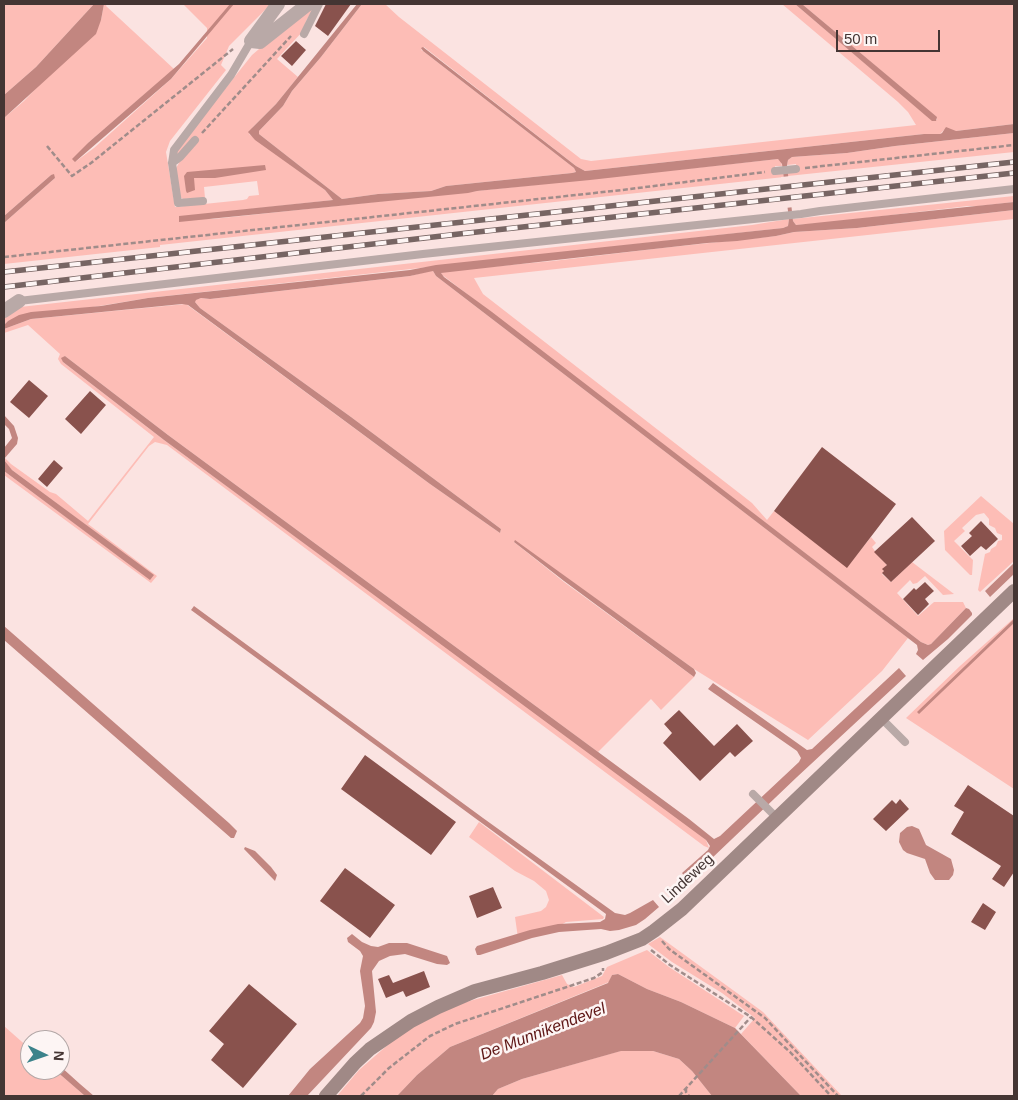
<!DOCTYPE html>
<html>
<head>
<meta charset="utf-8">
<style>
	body { margin:0 }
	#map { position:relative; width:1018px; height:1100px; overflow:hidden; background:#fbe3e1; font-family:Helvetica,sans-serif }
	canvas { display:block }
	.frame { position:absolute; inset:0; border:5px solid #443533; pointer-events:none }
	.north { position:absolute; left:20px; top:1030px; width:50px; height:50px; box-sizing:border-box; background:#fdf5f4; border:1px solid #b3a8a7; border-radius:50%; rotate:93deg; font-size:14px; font-weight:700; line-height:20px; text-align:center; color:#443533 }
	.north::after { content:''; display:block; margin:auto; width:18px; height:22px; background:#3c838b; clip-path:polygon(50% 0,100% 100%,50% 72%,0 100%) }
	.scale { position:absolute; left:836px; top:30px; width:104px; height:22px; box-sizing:border-box; border:2px solid #443533; border-top:0; padding-left:6px; font-size:15px; line-height:18px; white-space:nowrap; color:#443533; -webkit-text-stroke:4px #fdf5f4; paint-order:stroke }
</style>
</head>
<body>
<div id="map">
<canvas width="1018" height="1100"></canvas>
<div class="frame"></div>
<div class="north">N</div>
<div class="scale">50 m</div>
</div>
<script>
const c = document.querySelector('canvas').getContext('2d');
c.lineJoin = 'round';
function fill(path, color) {
  c.fillStyle = color;
  c.fill(path, 'evenodd');
}
function shape(rows) {
  const path = new Path2D();
  for (const r of rows) {
    path.moveTo(r[0], r[1]);
    for (let i = 2; i < r.length; i += 2) path.lineTo(r[i], r[i + 1]);
  }
  return path;
}
function trace(path, color, width, dash) {
  c.strokeStyle = color;
  c.lineWidth = width;
  c.lineCap = dash ? 'butt' : 'round';
  c.setLineDash(dash || []);
  c.stroke(path);
}
function drawText(font, color, halo, rows, align = 'center') {
  c.font = font + ' Helvetica,sans-serif';
  c.lineWidth = 5;
  c.setLineDash([]);
  c.textBaseline = 'middle';
  c.strokeStyle = halo;
  c.fillStyle = color;
  for (const [text, x, y, turn = 0] of rows) {
    c.save();
    c.translate(x, y);
    c.rotate((+turn || 0) * Math.PI / 180);
    c.textAlign = isNaN(turn) ? turn : align;
    if (halo) c.strokeText(text, 0, 0);
    c.fillText(text, 0, 0);
    c.restore();
  }
}
fill(shape([
	[4,4,94,4,36,67,4,95],
	[104,4,107,4,106,6,174,69,89,142,75,162,94,148,171,79,207,38,207,28,183,4,271,4,229,46,221,65,226,70,170,141,166,152,175,207,243,200,247,199,249,196,259,195,257,181,204,187,205,198,183,199,180,197,176,168,179,163,178,156,176,155,177,151,189,134,252,55,312,4,316,4,306,21,304,30,277,59,298,77,276,104,253,127,249,134,325,190,333,200,179,217,213,219,778,159,781,161,782,166,775,166,776,174,783,174,784,177,160,245,160,247,4,264,4,223,55,178,51,175,4,216,4,118,24,101,101,20],
	[362,4,385,4,399,17,581,159,591,161,916,125,908,112,898,102,782,4,795,4,932,120,937,120,936,117,802,4,1014,4,1014,124,956,131,944,130,940,134,924,134,585,171,576,166,424,47,421,50,423,51,574,168,576,172,572,173,446,186,431,191,378,194,342,199,259,134,259,131,283,106,292,91,321,57],
	[1014,133,1014,152,788,176,788,173,797,172,796,164,787,165,788,160,792,157,847,153,895,146],
	[1014,196,1014,202,979,206,968,206,824,223,796,225,793,221,793,219],
	[1014,210,1014,219,474,278,483,294,752,503,767,520,774,511,847,567,871,537,876,543,872,547,875,551,875,552,887,565,883,569,884,571,882,574,891,582,912,562,954,594,943,595,925,576,917,583,913,584,910,580,897,593,918,616,934,602,963,602,966,608,931,644,928,645,921,642,441,274,442,272,467,269,553,261,662,248,776,236,794,232,857,228],
	[789,219,788,226,783,228,148,298,8,321,4,325,4,315,20,307,752,225],
	[429,271,433,271,436,276,908,638,882,671,808,740,694,669,515,541,514,542,564,582,694,677,661,710,651,699,598,752,168,435,65,356,63,362,164,440,686,823,706,840,709,848,704,846,167,445,155,442,149,446,88,524,157,576,151,583,4,475,4,471,150,579,153,575,12,470,4,463,4,457,11,464,50,492,56,494,88,521,154,437,61,364,58,359,60,354,28,325,4,333,4,329,31,319,186,304,430,484,500,533,501,529,351,417,200,308,195,302,195,300,201,298,210,299,410,276],
	[981,496,1014,524,1014,561,980,592,978,590,985,554,990,552,991,549,996,546,998,541,1002,540,1002,535,997,533,995,528,989,525,989,519,984,513,976,515,962,528,965,531,954,541,973,560,972,575,970,575,945,550,944,531],
	[1014,618,1014,789,906,718,960,666],
	[479,822,604,917,603,919,566,922,554,929,518,938,515,917,541,911,546,907,549,900,546,891,534,881,515,871,469,837],
	[660,937,763,1012,842,1096,801,1096,741,1034,755,1018,722,993,672,962,648,944],
	[647,950,669,967,744,1016,735,1028,681,1002,647,989,618,974,612,975,609,982,450,1047,417,1075,397,1096,337,1096,359,1070,398,1036,432,1015,459,1004,562,975,567,984,574,987,602,976,607,967],
	[4,1026,30,1049,30,1070,55,1070,85,1096,4,1096],
	[620,1051,653,1051,679,1059,692,1071,712,1096,492,1096,498,1089,522,1079]
]), '#fdbdb6');
fill(shape([
	[94,4,104,4,101,20,96,34,4,118,4,95,36,67],
	[230,4,234,4,171,79,75,162,72,159,89,142,179,64],
	[357,4,362,4,321,57,292,91,283,106,259,131,259,134,342,199,378,194,431,191,446,186,572,173,576,172,574,168,423,51,421,48,423,47,576,166,585,171,924,134,940,134,942,133,946,127,956,131,1014,124,1014,133,895,146,847,153,792,157,788,160,787,165,793,221,796,225,1014,202,1014,210,857,228,794,232,776,236,737,241,707,243,441,273,444,277,492,312,921,642,928,645,931,644,966,608,969,609,972,613,972,615,948,639,923,660,916,654,918,650,917,645,436,276,433,271,410,276,210,299,201,298,196,300,195,302,200,308,351,417,501,529,500,533,430,484,188,305,182,304,31,319,4,329,4,325,8,321,19,315,31,312,101,306,148,298,410,270,436,265,783,228,788,226,789,219,782,164,778,159,590,180,477,191,468,193,179,222,179,216,333,200,325,190,255,140,248,132,276,104],
	[795,4,802,4,937,117,936,121,932,121],
	[265,165,266,170,215,178,194,178,195,190,187,193,186,191,184,176,187,172],
	[54,174,55,178,4,223,4,216,51,175],
	[65,356,168,435,689,819,714,839,720,836,799,762,801,758,797,751,708,689,713,683,807,750,812,749,899,668,906,676,797,777,688,881,682,873,708,850,710,846,706,840,164,440,63,362,61,358],
	[4,415,14,426,18,438,17,444,4,459,4,448,12,438,9,429,4,424],
	[4,460,12,470,154,575,150,580,4,471],
	[515,540,694,669,696,673,694,677,564,581,514,542],
	[1014,563,1014,574,990,597,985,591],
	[194,606,483,818,615,913,625,915,630,913,653,900,659,907,645,919,636,925,619,930,610,931,601,929,559,932,532,938,480,955,477,955,475,949,477,946,530,930,558,924,600,922,605,919,606,914,191,610],
	[1014,619,1014,623,919,714,917,712],
	[4,626,229,823,237,831,234,838,231,838,4,640],
	[912,826,919,829,926,845,951,859,954,870,953,875,949,880,935,880,930,873,925,859,907,853,903,850,899,842,900,833,907,827],
	[245,847,255,851,271,867,277,875,275,881,244,849],
	[352,934,362,942,371,946,378,947,389,943,407,943,447,956,450,963,447,965,437,964,405,954,390,956,379,961,372,971,376,1012,374,1022,371,1028,307,1096,288,1096,310,1069,360,1023,363,1018,365,1006,360,971,363,956,360,951,348,942,347,938],
	[618,974,647,989,681,1002,735,1028,801,1096,712,1096,692,1071,679,1059,653,1051,621,1051,522,1079,498,1089,492,1096,397,1096,417,1075,450,1047,608,983,612,975],
	[60,1066,80,1084,94,1096,85,1096,55,1070,60,1070]
]), '#c28680');
fill(shape([
	[791,176,794,207,785,208,781,177]
]), '#fbe3e1');
fill(shape([
	[326,4,351,4,328,36,315,26],
	[296,41,306,50,292,66,281,56],
	[29,380,48,396,29,418,10,402],
	[90,391,106,405,81,434,65,419],
	[822,447,896,504,847,568,774,511],
	[54,460,63,468,47,487,38,479],
	[912,517,935,541,891,582,882,573,884,571,882,569,887,565,874,552],
	[981,521,998,539,986,550,981,546,970,556,961,546,972,536,969,533],
	[925,582,934,591,925,599,929,604,918,615,903,599,914,588,916,590],
	[679,710,714,746,737,724,753,741,735,757,730,752,700,781,663,743,672,733,664,724],
	[365,755,456,822,431,855,341,789],
	[968,785,1014,816,1014,872,1004,887,992,879,1001,866,951,834,964,812,954,806],
	[900,799,909,809,886,831,873,819,892,800,896,804],
	[345,868,395,905,370,938,320,901],
	[493,887,502,908,477,918,469,896],
	[983,903,996,912,985,930,971,922],
	[424,971,430,987,406,997,403,991,386,998,378,979,389,975,393,983],
	[249,984,297,1024,243,1088,211,1060,224,1044,209,1031]
]), '#89524d');
trace(shape([
	[202,133,291,36],
	[47,146,72,176,91,163,233,49],
	[805,168,1014,145],
	[4,257,622,190,765,172],
	[662,941,669,949,765,1018,838,1096],
	[651,950,670,965,751,1017,790,1052,831,1096],
	[686,1088,686,1092,689,1096],
	[361,1096,389,1068,430,1036,455,1024,594,978,603,972,603,968],
	[679,1096,751,1017]
]), '#a08c8a', 2.5, [5, 2.5]);
trace(shape([
	[304,34,319,4],
	[172,163,180,157,195,140],
	[775,171,796,169],
	[203,201,178,203,172,163,174,150,231,75,251,41],
	[19,301,423,254,801,214,820,211,1014,189],
	[881,718,905,742],
	[753,794,777,818]
]), '#b9a9a7', 8);
trace(shape([
	[278,4,251,41,260,42,308,4],
	[4,311,19,301]
]), '#b9a9a7', 14);
trace(shape([
	[326,1096,355,1063,370,1049,411,1021,438,1007,475,991,542,973,606,953,642,939,654,931,682,909,1014,591]
]), '#a08986', 14);
const rail = shape([
	[4,272,1014,162],
	[4,287,459,234,1014,173]
]);
trace(rail, '#776563', 5.5);
trace(rail, '#fdf5f4', 4, [11]);
drawText('15px', '#443533', '#fdf5f4', [
	["Lindeweg",688,879,-43]
]);
drawText('italic 16px', '#5f1716', '#fdf5f4', [
	["De Munnikendevel",543,1032,-21]
]);
</script>
</body>
</html>
